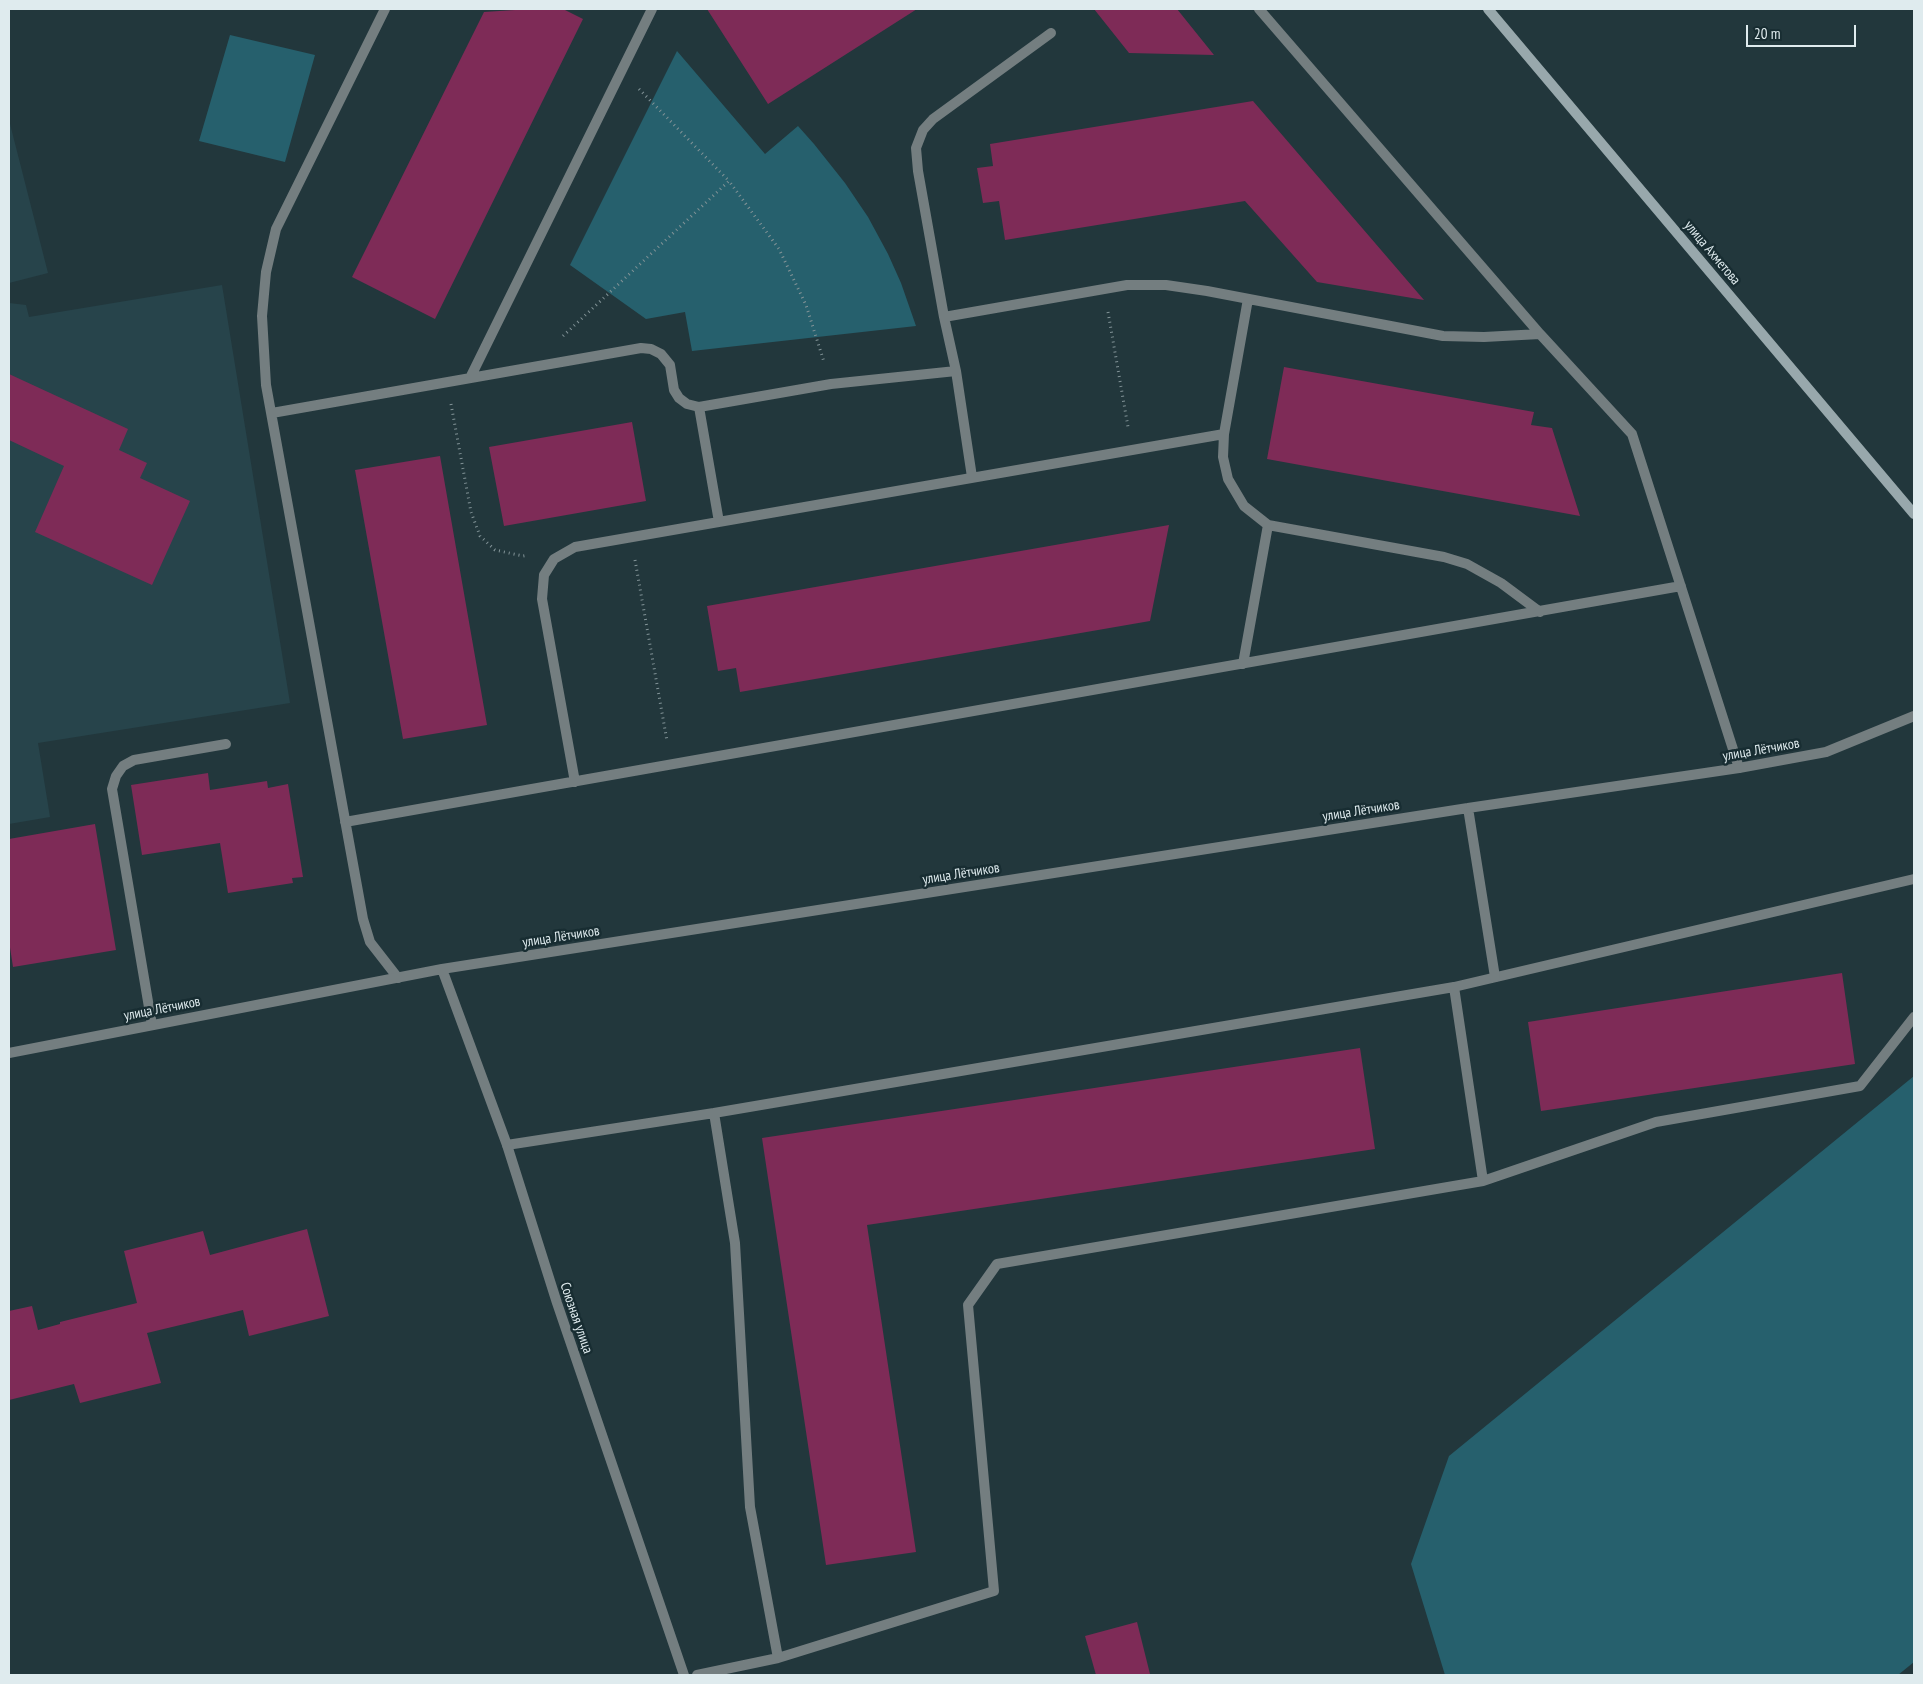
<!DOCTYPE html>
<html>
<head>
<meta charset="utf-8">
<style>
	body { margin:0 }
	#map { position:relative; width:1923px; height:1684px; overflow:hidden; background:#22373c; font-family:"PT Sans Narrow",sans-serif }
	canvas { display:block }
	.frame { position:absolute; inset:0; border:10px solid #dfebee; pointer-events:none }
	.scale { position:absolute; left:1746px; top:25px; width:110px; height:22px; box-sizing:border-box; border:2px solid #dfebee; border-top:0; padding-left:6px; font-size:15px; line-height:18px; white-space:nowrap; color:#dfebee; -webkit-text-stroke:4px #182d32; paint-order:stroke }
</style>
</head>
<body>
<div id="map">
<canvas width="1923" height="1684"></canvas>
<div class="frame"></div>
<div class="scale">20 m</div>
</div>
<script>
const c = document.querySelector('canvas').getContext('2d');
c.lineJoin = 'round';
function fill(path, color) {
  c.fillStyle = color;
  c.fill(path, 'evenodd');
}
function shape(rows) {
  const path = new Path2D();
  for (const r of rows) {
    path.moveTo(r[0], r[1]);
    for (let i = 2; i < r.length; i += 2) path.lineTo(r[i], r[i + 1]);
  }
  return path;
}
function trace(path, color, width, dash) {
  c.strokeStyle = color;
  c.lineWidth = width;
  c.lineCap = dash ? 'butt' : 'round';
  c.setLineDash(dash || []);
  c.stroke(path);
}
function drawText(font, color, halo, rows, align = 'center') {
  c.font = font + ' "PT Sans Narrow",sans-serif';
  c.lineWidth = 5;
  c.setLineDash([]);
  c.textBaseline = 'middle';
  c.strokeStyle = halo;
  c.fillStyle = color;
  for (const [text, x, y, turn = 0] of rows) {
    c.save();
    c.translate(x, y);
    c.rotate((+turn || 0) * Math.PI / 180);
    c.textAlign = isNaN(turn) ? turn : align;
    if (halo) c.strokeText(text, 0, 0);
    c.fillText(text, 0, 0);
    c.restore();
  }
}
fill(shape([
	[9,120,48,273,9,283],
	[222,285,290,703,38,743,50,817,9,824,9,303,26,305,29,317]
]), '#27444b');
fill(shape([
	[230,35,315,55,285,162,199,141],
	[677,51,765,154,798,126,814,144,845,183,868,217,888,254,901,283,916,326,692,351,685,312,646,319,570,265],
	[1914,1076,1914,1662,1898,1675,1445,1675,1411,1564,1449,1456]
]), '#26606d');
fill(shape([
	[530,9,563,9,583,19,435,319,352,277,484,12],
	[707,9,917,9,768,104],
	[1094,9,1177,9,1214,55,1129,53],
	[1253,101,1424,300,1317,282,1245,201,1005,240,999,201,983,203,977,168,993,166,990,144],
	[1284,367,1534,412,1531,425,1552,428,1580,516,1267,459],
	[9,374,128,429,119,450,147,463,140,478,190,501,152,585,35,532,64,466,9,440],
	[632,422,646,501,504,526,489,447],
	[440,456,487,725,403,739,355,470],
	[1169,525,1150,621,740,692,736,668,718,671,707,606],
	[208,773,210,790,267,781,268,788,288,784,303,877,292,878,293,883,228,893,220,843,142,855,131,785],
	[95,824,116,950,13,967,9,941,9,839],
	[1842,973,1855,1064,1541,1111,1528,1022],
	[1360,1048,1375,1149,867,1225,916,1552,826,1565,762,1138],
	[307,1229,329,1316,249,1336,243,1310,147,1333,161,1383,80,1403,74,1384,9,1400,9,1311,32,1306,38,1330,60,1324,60,1322,137,1303,124,1251,203,1231,210,1255],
	[1137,1622,1150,1674,1144,1675,1096,1675,1085,1636]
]), '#7e2b57');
trace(shape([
	[639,89,729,181],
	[1108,312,1128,427],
	[563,336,729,181,779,249,806,305,824,362],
	[451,404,471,512,480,536,495,550,523,556,528,555],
	[635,560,667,741]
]), '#829397', 3, [1, 4]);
trace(shape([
	[385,9,276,229,266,272,262,316,266,385,363,919,370,942,398,978],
	[1259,9,1540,334,1632,434,1739,768],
	[1248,299,1224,434,1223,457,1228,479,1244,506,1268,525,1444,557,1467,564,1501,583,1540,612],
	[944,317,1127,285,1166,285,1207,291,1443,336,1484,337,1540,334],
	[470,378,652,9],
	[272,413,641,348,651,349,661,354,670,365,674,390,679,398,687,404,699,407],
	[972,477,956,371,944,317,918,171,916,148,923,130,933,119,1051,33],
	[719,522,699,407,831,384,956,371],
	[1243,664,1268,525],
	[575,782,542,599,544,575,554,559,575,547,1224,434],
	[345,822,1681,586],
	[1454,987,1483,1181],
	[152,1025,112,789,116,776,123,766,134,760,226,744],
	[714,1113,735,1243,750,1507,778,1658],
	[507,1145,714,1113,1454,987,1914,879],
	[697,1675,778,1658,994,1591,968,1305,997,1264,1483,1181,1656,1122,1860,1086,1914,1017]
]), '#747e80', 10);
trace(shape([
	[1468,808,1495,977],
	[442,969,507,1145,557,1303,684,1675],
	[9,1053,442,969,1468,808,1739,768,1826,752,1914,716]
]), '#747e80', 10);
trace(shape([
	[1488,9,1914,514]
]), '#98a8ac', 10);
drawText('14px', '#dfebee', '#182d32', [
	["улица Ахметова",1712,253,50],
	["улица Лётчиков",1761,750,-10],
	["улица Лётчиков",1361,811,-9],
	["улица Лётчиков",961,874,-9],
	["улица Лётчиков",561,937,-9],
	["улица Лётчиков",162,1009,-11],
	["Союзная улица",576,1318,71]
]);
</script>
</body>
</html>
